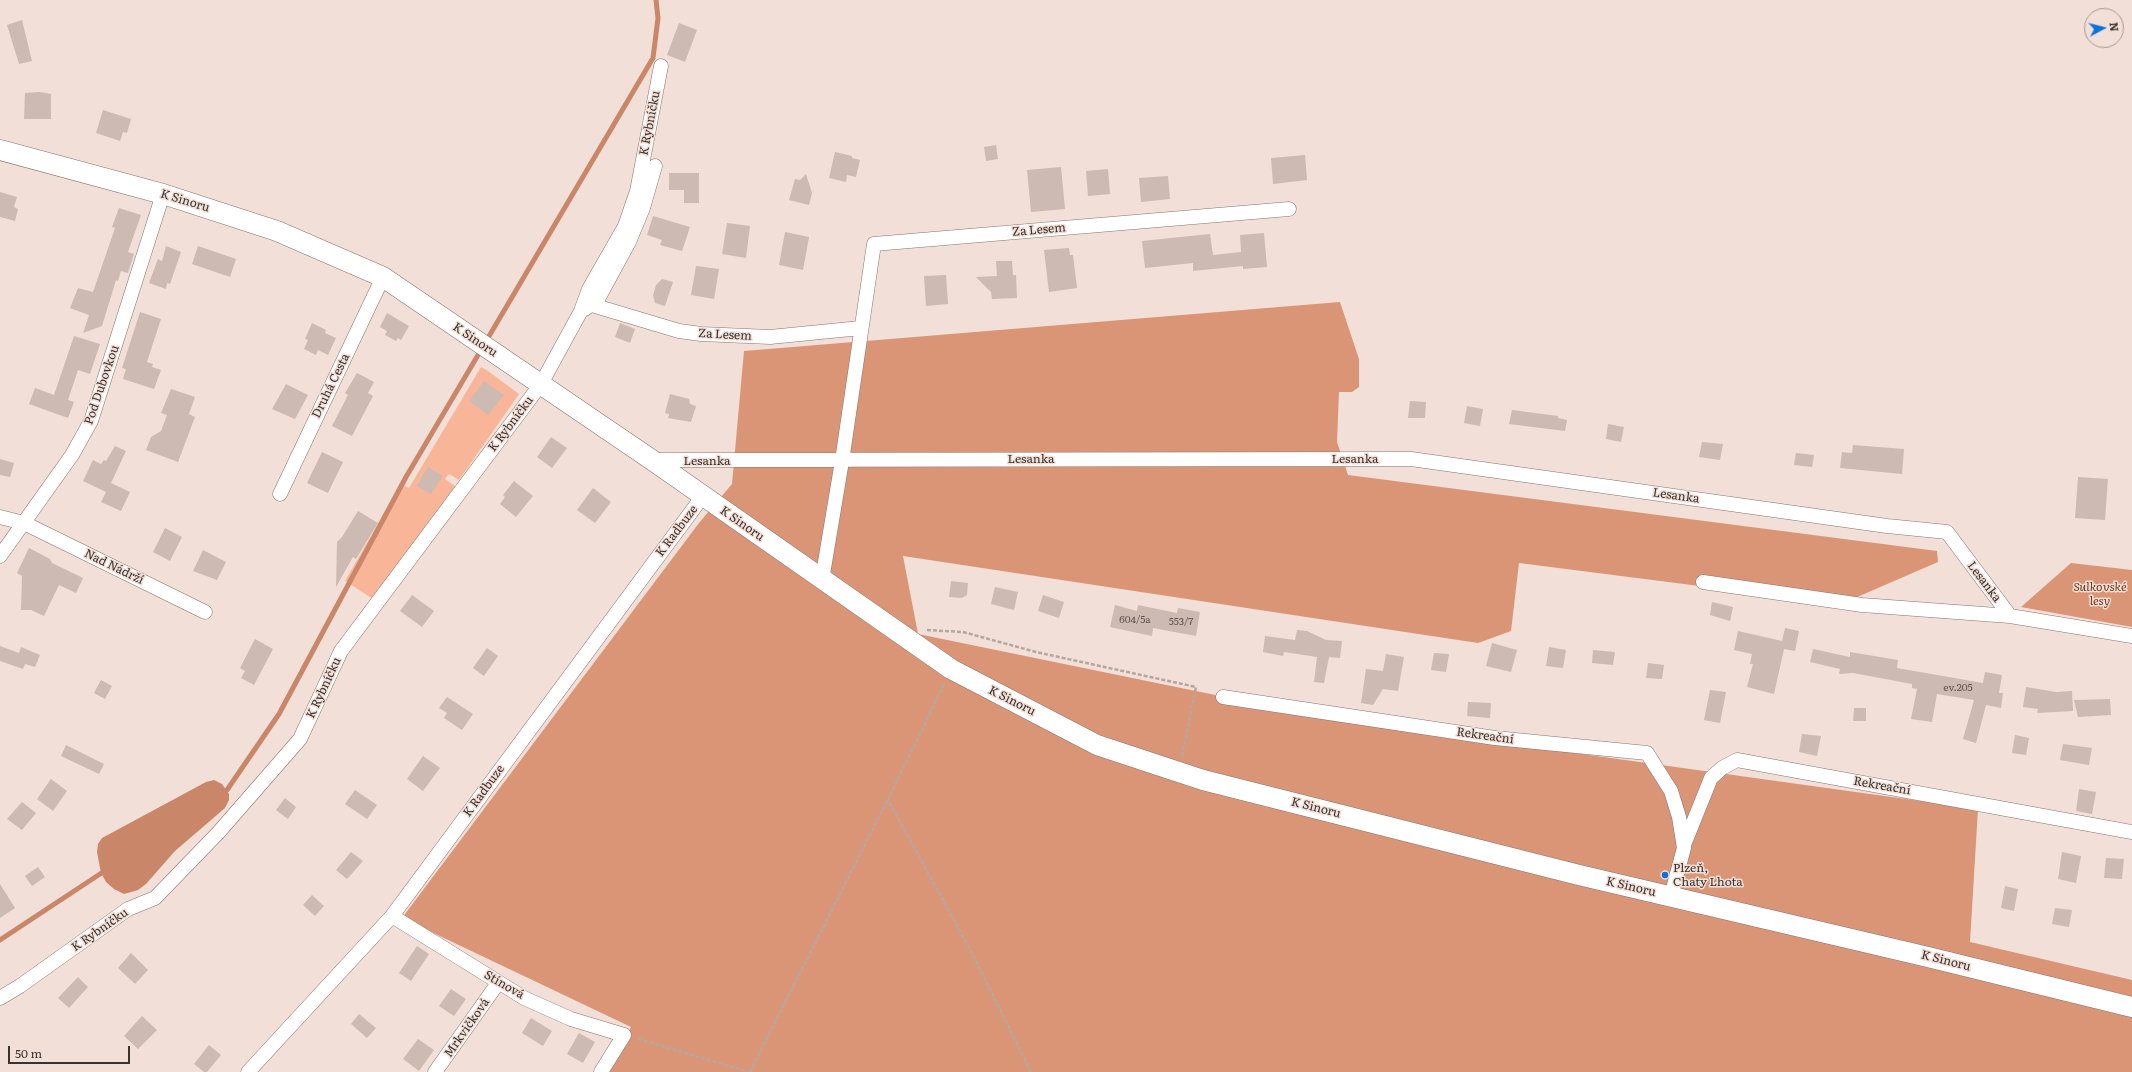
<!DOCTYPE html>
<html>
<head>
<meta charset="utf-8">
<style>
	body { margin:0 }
	#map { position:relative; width:2132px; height:1072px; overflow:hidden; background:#f2dfd7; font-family:Literata,serif }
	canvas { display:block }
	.north { position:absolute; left:2084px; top:8px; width:40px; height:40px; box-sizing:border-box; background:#f2dfd7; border:1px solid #a89a93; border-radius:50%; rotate:83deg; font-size:11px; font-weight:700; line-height:16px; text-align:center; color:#39322e }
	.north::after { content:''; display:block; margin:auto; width:14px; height:18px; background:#0b74dc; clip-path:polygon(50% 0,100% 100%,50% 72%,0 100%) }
	.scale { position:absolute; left:8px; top:1046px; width:122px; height:18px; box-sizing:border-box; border:2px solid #39322e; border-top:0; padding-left:5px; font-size:12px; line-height:14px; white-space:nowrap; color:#39322e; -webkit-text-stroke:3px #f2dfd7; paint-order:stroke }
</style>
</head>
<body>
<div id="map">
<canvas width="2132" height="1072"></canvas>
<div class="north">N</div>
<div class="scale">50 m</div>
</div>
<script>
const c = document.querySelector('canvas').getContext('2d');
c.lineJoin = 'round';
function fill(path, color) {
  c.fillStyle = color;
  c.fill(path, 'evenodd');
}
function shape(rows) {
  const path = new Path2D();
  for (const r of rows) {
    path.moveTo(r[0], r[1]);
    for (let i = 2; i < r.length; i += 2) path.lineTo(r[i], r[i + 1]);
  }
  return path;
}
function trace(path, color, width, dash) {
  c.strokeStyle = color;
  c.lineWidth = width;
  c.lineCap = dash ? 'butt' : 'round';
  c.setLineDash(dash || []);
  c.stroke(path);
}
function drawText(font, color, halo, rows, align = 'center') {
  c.font = font + ' Literata,serif';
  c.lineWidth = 3;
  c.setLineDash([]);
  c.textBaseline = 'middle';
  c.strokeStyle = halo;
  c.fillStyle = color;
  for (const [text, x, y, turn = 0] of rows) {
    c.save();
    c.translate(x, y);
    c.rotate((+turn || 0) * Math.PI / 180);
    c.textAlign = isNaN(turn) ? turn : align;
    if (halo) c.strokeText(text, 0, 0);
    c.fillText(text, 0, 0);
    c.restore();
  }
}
fill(shape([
	[481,367,488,371,519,394,459,480,449,474,445,479,455,486,373,599,345,581,401,484,409,488]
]), '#f9b598');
fill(shape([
	[1340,302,1359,359,1359,387,1352,392,1339,392,1337,442,1348,475,1937,551,1938,562,1841,604,1519,563,1511,631,1478,643,903,556,918,634,1337,720,1978,809,1970,942,2132,980,2132,1072,609,1072,631,1027,402,918,699,523,732,484,744,351],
	[2071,563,2132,570,2132,627,2021,607]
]), '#da9577');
fill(shape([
	[214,780,222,784,229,794,229,800,225,808,175,851,146,884,138,890,124,894,114,889,106,882,101,873,97,852,98,844,102,838,206,782]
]), '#ca8668');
trace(shape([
	[485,343,653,58,658,18,656,0],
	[221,794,227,790,279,714,406,477,481,350],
	[0,940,106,870]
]), '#ca8668', 5);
fill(shape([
	[22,20,32,61,19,64,7,25],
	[679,23,697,30,685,62,667,55],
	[40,92,51,94,51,119,24,119,25,93],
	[103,110,131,119,127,133,123,132,120,141,96,133],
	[996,145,998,159,986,161,984,147],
	[835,152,852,156,852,158,860,160,856,177,847,175,846,182,829,178],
	[1305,155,1307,180,1273,184,1271,158],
	[1061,167,1065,209,1031,212,1027,170],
	[1108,169,1110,194,1088,196,1086,171],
	[669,173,699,173,699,203,684,203,684,190,669,190],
	[806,174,812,193,809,205,789,200,795,179,800,180],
	[1168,176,1170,199,1141,202,1139,178],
	[0,192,17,197,14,207,18,209,15,221,0,217],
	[119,208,141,215,128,252,134,254,128,273,121,271,118,281,116,280,102,326,83,333,89,315,70,308,78,288,93,292,115,228,112,227],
	[653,216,690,227,682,251,660,245,662,240,647,235],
	[727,223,750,226,746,258,722,254],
	[785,232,809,237,803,270,779,265],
	[1264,233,1267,267,1243,269,1243,266,1193,271,1193,263,1145,268,1142,241,1210,234,1213,255,1241,252,1240,235],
	[166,246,181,252,170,284,167,283,166,289,149,283,158,259,162,261],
	[198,246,236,259,230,277,192,264],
	[1069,248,1070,255,1073,255,1077,288,1049,292,1044,250],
	[996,261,1012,261,1013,275,1016,275,1017,298,992,299,991,292,976,277,997,276],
	[696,266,719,269,714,299,691,295],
	[946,275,948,304,926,306,924,276],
	[662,279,673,282,665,306,655,303,653,295,656,285],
	[140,312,161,319,147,362,153,364,152,367,161,370,154,389,123,379,126,369,122,368],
	[387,313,409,326,401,340,398,338,396,341,385,335,387,331,380,327],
	[312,323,326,330,325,333,336,338,328,355,318,350,316,355,304,349,308,340,305,339],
	[620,323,635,329,630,343,615,337],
	[74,336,100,344,90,374,78,370,68,400,74,402,68,418,29,404,35,388,54,395],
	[357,373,374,382,368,393,373,396,352,436,332,426,348,395,345,393],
	[484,381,504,395,488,415,469,401],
	[286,384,308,395,295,419,272,409],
	[171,389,195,397,189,414,195,417,178,462,146,450,151,437,161,431,167,415,161,413],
	[670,394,689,399,690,404,696,406,691,422,668,418,669,414,665,413],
	[1410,401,1426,402,1425,418,1408,418],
	[1467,406,1483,409,1480,426,1464,423],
	[1512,410,1558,416,1558,418,1567,420,1565,431,1509,424],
	[1608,424,1624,427,1621,442,1606,439],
	[551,437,567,448,552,468,537,457],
	[1702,442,1723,444,1720,460,1699,457],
	[1853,445,1904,449,1902,474,1840,468,1842,452,1852,453],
	[115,446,126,451,111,483,130,492,121,511,101,502,106,492,83,481,93,460,101,464,104,460,106,461],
	[322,452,343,462,328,493,307,483],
	[1796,453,1814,455,1812,467,1794,465],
	[0,459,14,463,10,477,0,475],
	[428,467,443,476,431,494,417,486],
	[2078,477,2108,479,2105,520,2075,518],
	[514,481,533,496,516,517,500,504,505,497,503,495],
	[593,488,611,502,595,523,577,510],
	[358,511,378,523,356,559,353,557,336,587,337,542,342,537],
	[165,528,182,537,170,561,153,552],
	[29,548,50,559,52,563,83,578,76,593,59,585,44,616,31,610,21,610,22,576,17,573],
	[203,550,226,562,217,580,193,571],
	[951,581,968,583,967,595,962,598,949,597],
	[995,587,1018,592,1014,610,991,604],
	[412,595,434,611,422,627,400,611],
	[1043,595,1064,602,1059,618,1038,611],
	[1712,602,1733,607,1730,621,1710,615],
	[1115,605,1137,611,1138,605,1177,613,1178,608,1200,612,1196,636,1153,628,1152,636,1110,627],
	[1785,628,1799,631,1795,651,1784,649,1774,694,1747,687,1753,664,1750,664,1752,654,1734,650,1738,631,1782,641],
	[1297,630,1307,631,1326,640,1342,641,1340,658,1329,657,1324,683,1314,682,1317,657,1284,652,1283,656,1263,652,1265,636,1295,640],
	[255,639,273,649,254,685,241,678,245,671,240,668],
	[1492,643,1517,650,1511,672,1486,666],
	[0,646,19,653,21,647,40,655,35,667,25,664,23,669,0,661],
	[1549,647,1566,650,1563,668,1546,666],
	[487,648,498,656,484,676,473,668],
	[1813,649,1850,657,1850,652,1898,660,1897,668,1983,683,1985,672,2002,675,1999,693,2003,693,2001,708,1986,705,1976,743,1963,739,1974,700,1937,694,1932,722,1911,719,1917,689,1912,688,1912,684,1853,673,1839,674,1840,669,1810,662],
	[1593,650,1615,652,1613,665,1592,663],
	[1434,653,1449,654,1446,672,1431,670],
	[1386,654,1404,657,1398,691,1383,689,1373,705,1361,703,1366,669,1383,671],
	[1648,663,1664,665,1662,679,1646,678],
	[101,680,112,686,105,699,94,693],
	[2026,687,2056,692,2072,691,2073,711,2037,713,2038,709,2023,707],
	[1710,690,1726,692,1720,723,1704,720],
	[447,697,473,714,462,730,444,718,447,713,439,708],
	[2110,699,2111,715,2078,717,2074,700],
	[1468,702,1491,703,1490,718,1467,716],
	[1854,708,1866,708,1866,721,1853,721],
	[1802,734,1821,736,1817,756,1799,752],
	[2015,735,2029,738,2026,755,2012,753],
	[2063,744,2092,748,2089,765,2060,760],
	[66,745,104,764,99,774,61,756],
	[423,756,440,768,423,791,407,779],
	[51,779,67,791,53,811,37,799],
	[2079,789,2096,792,2092,814,2076,811],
	[355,790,377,805,367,819,345,804],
	[285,798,296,807,288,819,276,810],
	[22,802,36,813,22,830,7,819],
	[351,852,363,861,347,879,336,870],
	[2062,852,2081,856,2076,883,2058,879],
	[2106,858,2124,859,2122,879,2104,878],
	[38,867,45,877,32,886,25,876],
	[0,884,15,908,0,918],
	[2005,886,2018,889,2014,911,2001,908],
	[312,895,324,906,315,916,303,905],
	[2055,908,2072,910,2069,927,2052,924],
	[417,946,429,954,411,981,399,973],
	[131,953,148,970,135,984,118,968],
	[78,977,88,987,69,1008,58,998],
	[451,989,466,999,454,1016,439,1006],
	[359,1014,376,1028,367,1038,351,1024],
	[142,1016,157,1030,138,1049,124,1036],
	[531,1018,552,1031,543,1046,522,1033],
	[579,1033,595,1042,583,1063,567,1054],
	[418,1039,434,1050,419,1071,403,1059],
	[209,1045,221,1055,207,1072,204,1072,194,1064]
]), '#cdbab2');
const street = shape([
	[592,305,679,331,701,334,770,337,861,328],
	[585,309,598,299,629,242,643,208,655,166],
	[653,460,1411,459,1887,526,1947,532,2010,616,2132,636],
	[280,494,383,277],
	[0,517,24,523,205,612],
	[0,556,72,455,91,421,163,194],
	[822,580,842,461,874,244,1289,209],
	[1703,582,1862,605,2010,616],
	[1223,697,1495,738,1647,753,1671,791,1679,817,1684,848,1671,896],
	[1684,845,1711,778,1722,768,1737,760,2132,832],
	[392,916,524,998,571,1019,624,1035,601,1072],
	[0,998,20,986,128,909,155,898,218,833,300,739,341,651,541,384,581,311,589,289,625,226,637,191,661,66],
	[248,1072,392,916,703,496],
	[435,1072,498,983]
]);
const secondary = shape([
	[0,150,163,194,277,231,383,277,652,460,951,669,1097,745,1203,780,1579,875,1928,957,2132,1007]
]);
trace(street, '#86756e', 15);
trace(secondary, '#86756e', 21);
trace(shape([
	[927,630,963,632,1036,652,1196,687,1182,756],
	[944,684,888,800,972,953,1031,1072],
	[638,1039,749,1072],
	[750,1072,887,801]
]), '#b5a6a0', 2.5, [4, 2]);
trace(street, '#fff', 14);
trace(secondary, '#fff', 20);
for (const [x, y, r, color] of [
	[1665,875,4,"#0b74dc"]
]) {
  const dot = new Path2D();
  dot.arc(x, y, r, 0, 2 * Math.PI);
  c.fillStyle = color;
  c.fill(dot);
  trace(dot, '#f2dfd7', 1.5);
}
drawText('10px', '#5e544f', null, [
	["604/5a",1135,620],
	["553/7",1181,622],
	["ev.205",1958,688]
]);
drawText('12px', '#39322e', '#f2dfd7', [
	["K Rybníčku",650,123,-79],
	["K Sinoru",185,201,17],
	["Za Lesem",1039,230,-5],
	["Za Lesem",725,335,3],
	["K Sinoru",475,340,34],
	["Pod Dubovkou",102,385,-71],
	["Druhá Cesta",331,386,-64],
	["K Rybníčku",511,424,-53],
	["Lesanka",1031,459],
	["Lesanka",1355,459],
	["Lesanka",707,461],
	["Lesanka",1676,496,8],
	["K Sinoru",742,524,35],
	["K Radbuze",677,531,-53],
	["Nad Nádrží",114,567,26],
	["Lesanka",1984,582,53],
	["K Rybníčku",324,688,-65],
	["K Sinoru",1012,701,27],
	["Rekreační",1485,736,8],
	["Rekreační",1882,786,10],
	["K Radbuze",484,791,-54],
	["K Sinoru",1316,808,14],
	["K Sinoru",1631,887,13],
	["K Rybníčku",100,930,-35],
	["K Sinoru",1946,961,14],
	["Stínová",504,985,30],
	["Mrkvičková",467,1028,-55]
]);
drawText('italic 12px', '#713211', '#f2dfd7', [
	["Sulkovské",2100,587],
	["lesy",2100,601]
]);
drawText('12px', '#39322e', '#f2dfd7', [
	["Plzeň,",1673,868],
	["Chaty Lhota",1673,882]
], 'left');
</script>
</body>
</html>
